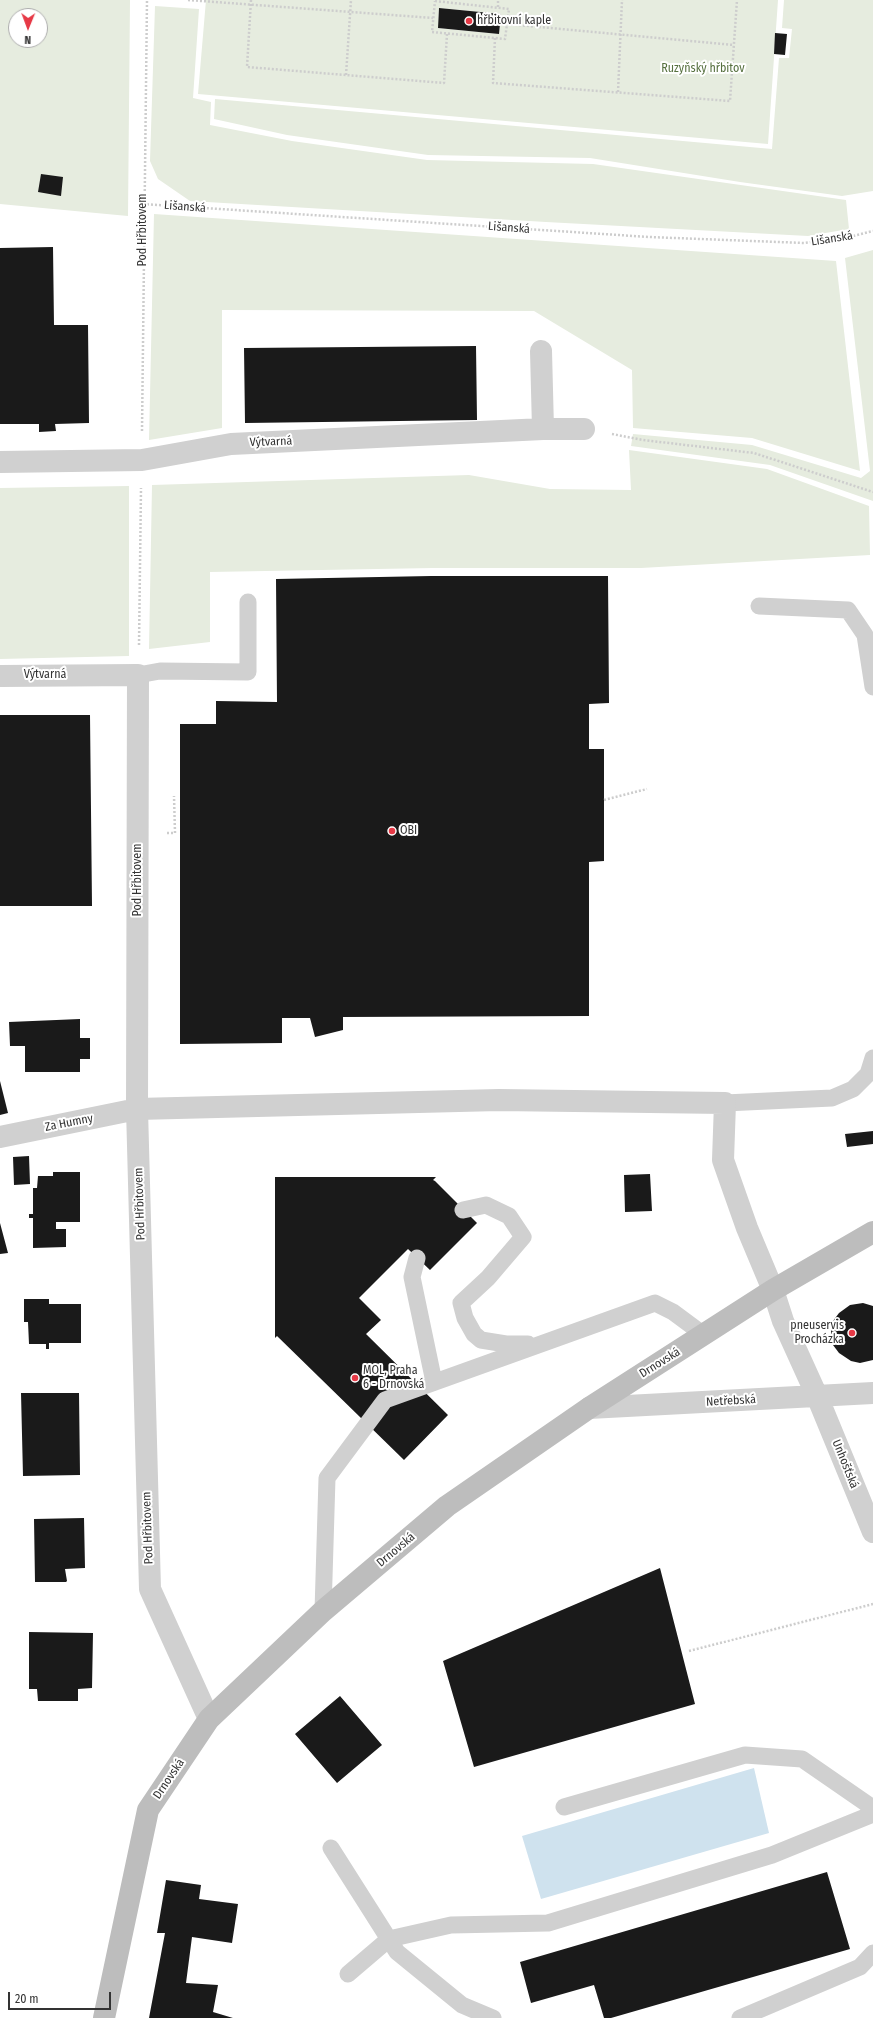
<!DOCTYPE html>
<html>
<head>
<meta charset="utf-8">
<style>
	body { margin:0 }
	#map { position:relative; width:873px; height:2018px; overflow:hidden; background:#fff; font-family:"Fira Sans Condensed",sans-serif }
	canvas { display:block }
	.north { position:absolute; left:8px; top:8px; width:40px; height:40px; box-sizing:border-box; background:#fff; border:1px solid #adadad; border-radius:50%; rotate:181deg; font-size:11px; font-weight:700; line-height:16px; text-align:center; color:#333 }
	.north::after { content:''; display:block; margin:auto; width:14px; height:18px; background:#e63946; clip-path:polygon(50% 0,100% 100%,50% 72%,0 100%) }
	.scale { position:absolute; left:8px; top:1992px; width:103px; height:18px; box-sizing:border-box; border:2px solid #333; border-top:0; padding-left:5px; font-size:12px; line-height:14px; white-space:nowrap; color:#333; -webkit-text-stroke:3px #fff; paint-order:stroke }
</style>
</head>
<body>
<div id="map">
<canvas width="873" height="2018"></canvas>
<div class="north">N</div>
<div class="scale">20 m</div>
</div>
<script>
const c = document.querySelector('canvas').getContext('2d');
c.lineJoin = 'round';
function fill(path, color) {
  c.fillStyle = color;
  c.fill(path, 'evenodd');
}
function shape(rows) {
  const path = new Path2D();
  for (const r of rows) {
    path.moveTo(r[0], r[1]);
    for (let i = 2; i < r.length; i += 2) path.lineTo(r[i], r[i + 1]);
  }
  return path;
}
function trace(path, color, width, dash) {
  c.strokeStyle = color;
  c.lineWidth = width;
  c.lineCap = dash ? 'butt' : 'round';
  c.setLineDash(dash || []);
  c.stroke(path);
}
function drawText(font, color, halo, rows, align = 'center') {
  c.font = font + ' "Fira Sans Condensed",sans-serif';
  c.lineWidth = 4;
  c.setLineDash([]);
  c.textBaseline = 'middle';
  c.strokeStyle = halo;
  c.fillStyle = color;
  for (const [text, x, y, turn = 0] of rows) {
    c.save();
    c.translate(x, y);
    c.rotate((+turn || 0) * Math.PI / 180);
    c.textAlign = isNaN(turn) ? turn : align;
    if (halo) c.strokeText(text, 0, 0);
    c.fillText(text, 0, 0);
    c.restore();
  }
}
fill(shape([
	[0,0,130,0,128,216,0,204],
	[16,16,40,16,40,40,16,40],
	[206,0,778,0,768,144,198,94],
	[439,8,501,14,499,34,438,28],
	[784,0,873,0,873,191,842,196,740,182,590,158,428,155,287,135,214,119,215,99,772,149,779,58,789,58,792,29,782,28],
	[155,6,199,9,193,98,211,102,210,125,292,141,427,160,593,164,846,200,849,229,808,236,546,222,190,201,158,179,150,161],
	[154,214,836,261,860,471,752,438,633,428,632,370,534,311,222,310,222,428,149,440],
	[873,250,873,501,770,465,631,446,633,434,752,445,861,478,870,471,845,258],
	[629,450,767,469,869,506,870,555,641,568,433,568,210,572,210,642,149,649,152,485,469,475,550,489,631,490],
	[129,486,129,656,0,659,0,488]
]), '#e6ecdf');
fill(shape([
	[754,1768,769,1833,541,1899,522,1836]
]), '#cfe2ee');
fill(shape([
	[439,8,501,14,499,34,438,28],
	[775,33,787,34,785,55,774,54],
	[41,174,63,177,61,196,38,192],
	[53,247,54,325,88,325,89,423,55,424,56,431,39,432,39,424,0,424,0,248],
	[476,346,477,420,245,423,244,348],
	[431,576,608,576,609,703,589,704,589,749,604,749,604,861,589,862,589,1016,343,1017,343,1030,315,1037,310,1018,282,1018,282,1043,180,1044,180,724,216,724,216,701,277,702,276,579],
	[0,715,90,715,92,906,0,906],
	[80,1019,80,1038,90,1038,90,1059,80,1059,80,1072,25,1072,25,1046,10,1046,9,1022],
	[0,1081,8,1113,0,1115],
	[873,1131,873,1144,847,1147,845,1134],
	[29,1156,30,1184,14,1185,13,1157],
	[53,1172,80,1172,80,1222,56,1222,56,1229,66,1229,66,1247,33,1248,33,1218,29,1218,29,1214,33,1214,33,1188,37,1188,38,1176,53,1176],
	[650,1174,652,1211,625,1212,624,1175],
	[275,1177,436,1177,433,1180,435,1181,477,1223,430,1270,408,1249,359,1298,381,1320,366,1334,448,1415,404,1460,277,1336,275,1338],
	[0,1223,8,1253,0,1254],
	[24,1299,49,1299,49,1304,81,1304,81,1343,49,1343,49,1349,46,1349,46,1344,29,1344,28,1322,24,1322],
	[863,1303,873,1306,873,1360,860,1363,851,1361,839,1353,833,1345,831,1331,833,1321,839,1313,850,1305],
	[21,1393,79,1393,80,1475,23,1476],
	[84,1518,85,1568,65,1569,67,1581,66,1582,35,1582,34,1519],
	[660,1568,695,1704,474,1767,443,1661],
	[29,1632,93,1633,92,1688,78,1689,78,1701,38,1701,37,1689,29,1689],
	[340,1696,382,1745,337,1783,295,1734],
	[827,1872,850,1949,611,2018,604,2018,594,1985,531,2003,520,1962],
	[166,1880,201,1885,199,1899,238,1904,232,1943,192,1937,186,1983,218,1985,213,2012,233,2018,149,2018,165,1933,157,1933]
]), '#1a1a1a');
trace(shape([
	[188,0,433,18],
	[251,0,247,67,444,83,447,34],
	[435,1,509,9,505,39,432,32,435,1],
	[498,7,498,0],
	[507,24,734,45],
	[495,38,493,83,730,101,737,0],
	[346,75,351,0],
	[618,92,622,0],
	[143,204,649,237,804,243,849,237,873,231],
	[142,431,147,0],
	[612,434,643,440,754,453,873,492],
	[139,645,141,488],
	[604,800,647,789],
	[167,833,175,833,174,796],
	[689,1651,873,1604]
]), '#cdcdcd', 2.5, [2, 2]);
trace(shape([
	[759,606,848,610,865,635,873,687],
	[138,675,160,671,248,672,248,602],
	[725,1103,832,1098,853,1089,868,1074,873,1058],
	[463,1210,486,1205,509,1216,523,1237,488,1278,461,1303,465,1318,474,1334,481,1340,506,1344,528,1344],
	[417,1258,412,1277,434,1382],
	[323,1611,327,1478,385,1400,655,1303,673,1312,704,1335],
	[564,1807,745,1755,802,1759,873,1808],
	[331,1848,397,1952,462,2005,493,2018],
	[348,1974,389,1939,451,1925,548,1923,772,1855,873,1814],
	[740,2018,860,1967,873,1953]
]), '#d0d0d0', 17);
trace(shape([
	[541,351,543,429],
	[0,462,142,460,231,444,543,429,584,429],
	[0,676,138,675,137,1109,150,1589,209,1719],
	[0,1137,137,1109,499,1100,725,1103,723,1160,747,1228,773,1290,783,1321,817,1396,873,1532],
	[589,1408,873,1393]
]), '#d0d0d0', 22);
trace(shape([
	[104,2018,148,1810,209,1719,323,1611,447,1506,589,1408,773,1290,873,1232]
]), '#bdbdbd', 22);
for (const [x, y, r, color] of [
	[469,21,4,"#e63946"],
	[392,831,4,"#e63946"],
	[852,1333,4,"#e63946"],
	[355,1378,4,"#e63946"]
]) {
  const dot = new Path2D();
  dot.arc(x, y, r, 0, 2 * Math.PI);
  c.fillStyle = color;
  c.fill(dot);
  trace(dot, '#fff', 1.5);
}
drawText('12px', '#333', '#fff', [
	["hřbitovní kaple",477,21],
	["OBI",400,831],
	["pneuservis",844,1326,"right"],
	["Procházka",844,1340,"right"],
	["MOL, Praha",363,1371],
	["6 - Drnovská",363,1385]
], 'left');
drawText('12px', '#56703f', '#fff', [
	["Ruzyňský hřbitov",703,69]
]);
drawText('12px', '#333', '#fff', [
	["Lišanská",185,207,4],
	["Lišanská",509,228,4],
	["Pod Hřbitovem",143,230,-90],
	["Lišanská",832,239,-9],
	["Výtvarná",271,442,-2],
	["Výtvarná",45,675],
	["Pod Hřbitovem",138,880,-90],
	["Za Humny",69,1123,-11],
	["Pod Hřbitovem",140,1204,-92],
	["Drnovská",660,1363,-32],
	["Netřebská",731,1401,-3],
	["Unhošťská",845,1464,68],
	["Pod Hřbitovem",148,1528,-92],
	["Drnovská",396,1550,-40],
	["Drnovská",169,1779,-56]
]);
</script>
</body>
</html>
